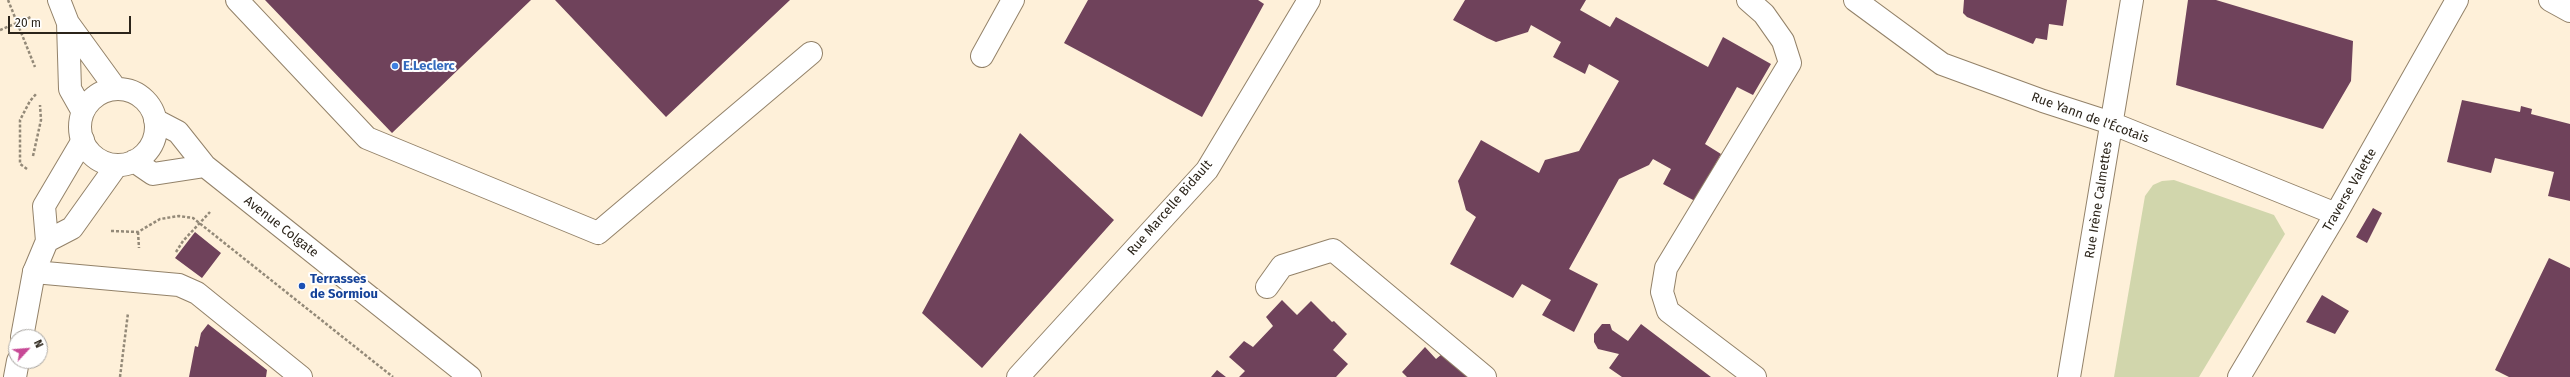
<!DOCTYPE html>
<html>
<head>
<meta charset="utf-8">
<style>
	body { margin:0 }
	#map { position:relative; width:2570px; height:377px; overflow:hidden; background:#fef0d9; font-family:"Fira Sans",sans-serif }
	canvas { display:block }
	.north { position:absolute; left:8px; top:329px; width:40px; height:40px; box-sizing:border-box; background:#fff; border:1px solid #aaa7a3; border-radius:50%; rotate:64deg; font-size:11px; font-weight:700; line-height:16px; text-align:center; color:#2b241a }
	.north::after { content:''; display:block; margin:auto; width:14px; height:18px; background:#c74996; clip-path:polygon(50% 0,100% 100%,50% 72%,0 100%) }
	.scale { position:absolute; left:8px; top:16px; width:123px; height:18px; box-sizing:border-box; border:2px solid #2b241a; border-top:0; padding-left:5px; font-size:12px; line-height:14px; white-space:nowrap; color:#2b241a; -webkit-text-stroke:3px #fff; paint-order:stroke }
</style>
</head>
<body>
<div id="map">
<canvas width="2570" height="377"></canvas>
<div class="north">N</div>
<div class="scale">20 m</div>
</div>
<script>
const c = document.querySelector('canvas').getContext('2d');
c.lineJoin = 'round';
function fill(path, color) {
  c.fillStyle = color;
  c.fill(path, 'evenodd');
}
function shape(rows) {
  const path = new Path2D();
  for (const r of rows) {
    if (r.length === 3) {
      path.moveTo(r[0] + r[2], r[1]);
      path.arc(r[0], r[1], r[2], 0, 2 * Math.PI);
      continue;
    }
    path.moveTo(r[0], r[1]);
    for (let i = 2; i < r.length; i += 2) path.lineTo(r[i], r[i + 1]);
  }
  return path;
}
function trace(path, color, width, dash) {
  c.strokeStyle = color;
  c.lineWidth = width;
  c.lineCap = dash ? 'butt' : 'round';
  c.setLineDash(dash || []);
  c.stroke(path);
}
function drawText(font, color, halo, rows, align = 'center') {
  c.font = font + ' "Fira Sans",sans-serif';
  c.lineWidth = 4;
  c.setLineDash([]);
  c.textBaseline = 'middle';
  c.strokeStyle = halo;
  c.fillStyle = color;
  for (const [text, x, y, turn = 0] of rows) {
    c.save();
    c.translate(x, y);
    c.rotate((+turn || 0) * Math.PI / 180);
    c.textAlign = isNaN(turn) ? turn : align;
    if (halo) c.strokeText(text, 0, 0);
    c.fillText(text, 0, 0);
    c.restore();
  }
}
fill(shape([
	[2174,180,2274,215,2285,234,2199,377,2114,377,2145,196,2153,185,2162,181]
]), '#d1d6ac');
fill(shape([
	[265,0,531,0,392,133],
	[555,0,790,0,666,117],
	[1088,0,1258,0,1264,4,1202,117,1064,43],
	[1465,0,1586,0,1580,10,1610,27,1616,17,1708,67,1723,37,1771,64,1753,95,1737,87,1705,144,1721,154,1695,201,1663,184,1671,169,1653,159,1649,165,1619,179,1569,269,1598,284,1574,332,1542,315,1551,300,1522,284,1513,298,1450,264,1476,217,1466,210,1458,181,1481,140,1539,173,1545,160,1579,151,1619,81,1589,64,1585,74,1553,57,1561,42,1531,25,1528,32,1496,42,1487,38,1453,20],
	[1964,0,2067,0,2063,26,2049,24,2047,40,2036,38,2033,44,1967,17,1963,13],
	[2188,0,2216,0,2353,41,2351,81,2323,129,2176,85],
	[2462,100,2520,112,2521,106,2532,109,2531,114,2570,124,2570,201,2548,196,2554,172,2495,158,2491,173,2447,162],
	[1020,133,1114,220,982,368,922,313],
	[2373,208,2382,213,2367,243,2356,237],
	[195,232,221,253,202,278,175,258],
	[2549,258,2570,268,2570,377,2509,377,2495,370],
	[2322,295,2349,311,2335,334,2306,322],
	[1282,300,1297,315,1311,301,1332,322,1334,321,1347,334,1333,350,1348,364,1336,377,1239,377,1245,371,1229,357,1244,341,1253,347,1273,326,1266,317],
	[208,324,267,370,266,377,189,377,195,346,198,347,201,333],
	[1602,324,1610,324,1612,330,1628,341,1641,324,1711,377,1622,377,1609,368,1619,354,1598,349,1594,342,1594,334],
	[1425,347,1436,359,1442,354,1468,377,1407,377,1402,372],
	[1217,370,1226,377,1211,377]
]), '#6f425b');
const service = shape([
	[237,0,367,138,598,233,811,53],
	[1748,0,1764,14,1783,41,1790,63,1666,268,1662,292,1668,311,1755,377],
	[2550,0,2570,11],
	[982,56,1013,0],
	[34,272,179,285,197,293,301,377],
	[1267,287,1282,266,1333,250,1485,377]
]);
const minor = shape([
	[1855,0,1942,64,2043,101,2111,123,2336,214],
	[47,241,72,228,117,165],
	[22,337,34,272,47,241,44,206,83,140],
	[15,377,18,361],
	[1018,377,1207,170,1309,0],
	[2069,377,2132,0],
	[2239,377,2336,214,2457,0]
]);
const tertiary = shape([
	[59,0,68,23,116,89],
	[68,23,70,89,83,112],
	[118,127,38],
	[155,120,178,132,205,166,470,377],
	[134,161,153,174,205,166]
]);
trace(service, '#938269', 24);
trace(minor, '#938269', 24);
trace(tertiary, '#938269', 24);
trace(shape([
	[8,0,35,67],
	[0,30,31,17],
	[33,156,41,120,40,105],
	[27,169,20,164,20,120,30,101,37,93],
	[111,231,138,232,160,219,179,216,193,218,393,377],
	[138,232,139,248],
	[176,252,183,241,210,212],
	[120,377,128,313]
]), '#938978', 2.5, [3, 2]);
trace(service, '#fff', 22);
trace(minor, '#fff', 22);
trace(tertiary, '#fff', 22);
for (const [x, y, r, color] of [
	[395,66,4,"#3f7fe0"],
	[302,286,4,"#1a4fb4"]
]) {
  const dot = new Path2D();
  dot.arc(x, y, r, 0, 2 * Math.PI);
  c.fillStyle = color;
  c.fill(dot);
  trace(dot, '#fff', 1.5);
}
drawText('bold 13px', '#366cbe', '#fff', [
	["E.Leclerc",403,66]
], 'left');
drawText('13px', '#2b241a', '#fff', [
	["Rue Yann de l'Écotais",2090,118,20],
	["Traverse Valette",2350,190,-60],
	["Rue Irène Calmettes",2099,200,-81],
	["Rue Marcelle Bidault",1170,208,-49],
	["Avenue Colgate",281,227,38]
]);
drawText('bold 13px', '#164399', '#fff', [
	["Terrasses",310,279],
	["de Sormiou",310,294]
], 'left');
</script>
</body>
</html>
